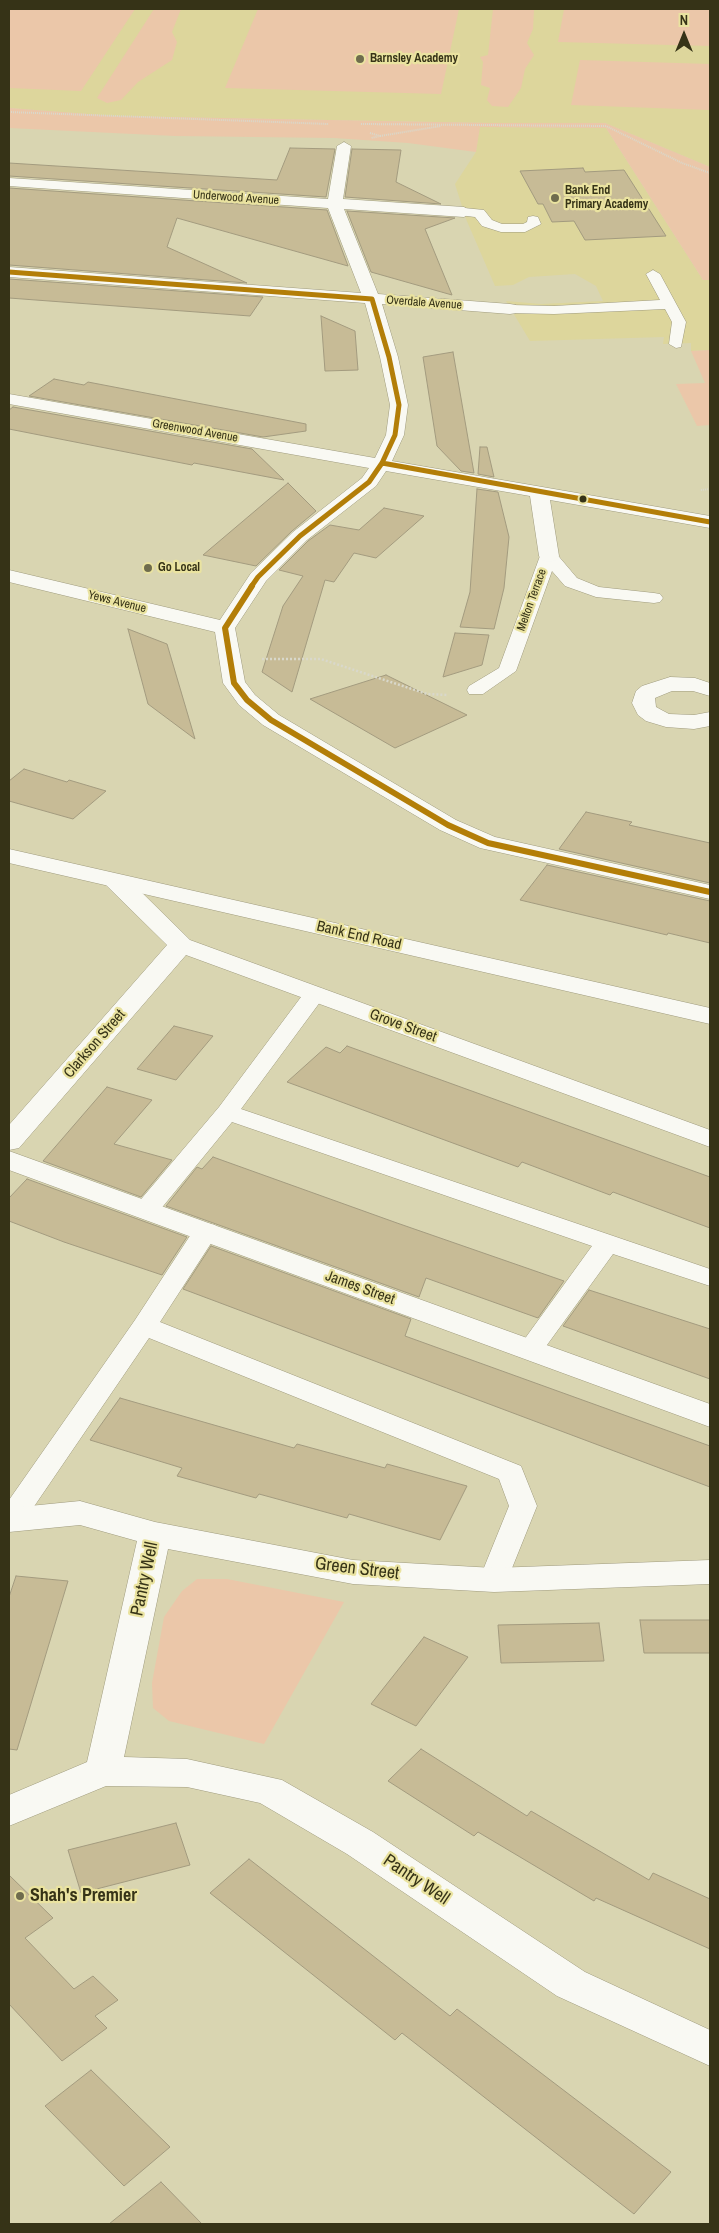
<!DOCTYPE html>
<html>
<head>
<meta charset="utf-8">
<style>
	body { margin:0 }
	#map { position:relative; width:719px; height:2233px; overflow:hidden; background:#d9d5b1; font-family:"Archivo Narrow",sans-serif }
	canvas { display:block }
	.frame { position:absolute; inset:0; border:10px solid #363317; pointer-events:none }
	.north { position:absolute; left:659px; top:10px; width:50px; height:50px; -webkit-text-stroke:4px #eae3a0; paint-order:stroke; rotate:0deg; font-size:14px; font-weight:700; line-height:20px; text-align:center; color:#363317 }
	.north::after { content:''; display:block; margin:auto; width:18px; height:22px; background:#363317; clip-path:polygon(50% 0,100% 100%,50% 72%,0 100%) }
</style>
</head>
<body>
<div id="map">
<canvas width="719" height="2233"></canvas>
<div class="frame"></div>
<div class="north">N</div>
</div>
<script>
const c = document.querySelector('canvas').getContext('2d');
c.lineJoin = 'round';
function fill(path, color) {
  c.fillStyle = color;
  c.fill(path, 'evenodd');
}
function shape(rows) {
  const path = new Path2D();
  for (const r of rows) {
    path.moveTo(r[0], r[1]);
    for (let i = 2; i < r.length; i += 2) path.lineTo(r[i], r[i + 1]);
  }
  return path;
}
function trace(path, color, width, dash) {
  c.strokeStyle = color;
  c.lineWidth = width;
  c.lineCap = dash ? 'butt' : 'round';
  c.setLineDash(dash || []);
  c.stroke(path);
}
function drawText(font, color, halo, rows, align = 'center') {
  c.font = font + ' "Archivo Narrow",sans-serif';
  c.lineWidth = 4.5;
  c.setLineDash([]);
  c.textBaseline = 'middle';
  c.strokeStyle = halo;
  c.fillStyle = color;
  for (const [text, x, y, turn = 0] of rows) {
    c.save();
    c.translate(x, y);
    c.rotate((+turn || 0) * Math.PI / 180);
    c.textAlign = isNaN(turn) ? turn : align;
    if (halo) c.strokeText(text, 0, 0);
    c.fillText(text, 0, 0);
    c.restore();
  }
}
fill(shape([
	[9,9,710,9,710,167,605,123,490,123,114,116,9,108],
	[479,127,606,128,703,280,710,280,710,350,691,351,691,343,663,344,664,337,530,341,506,301,541,304,603,301,596,286,575,274,529,277,513,285,495,286,466,219,455,184,476,152]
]), '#ddd69c');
fill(shape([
	[9,9,135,9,81,91,9,88],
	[154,9,181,9,172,32,177,42,172,60,138,82,121,100,107,103,97,98],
	[258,9,459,9,441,94,225,88],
	[493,9,534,9,533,29,527,43,534,55,525,69,521,88,508,107,492,106,487,100,490,88,481,85,483,62,480,57,488,55],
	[564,9,710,10,710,46,558,42],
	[580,60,710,64,710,110,571,105],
	[9,108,114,116,490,123,605,123,710,167,710,280,703,280,606,128,480,127,476,152,408,143,334,138,175,136,9,128],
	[710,350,710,425,697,426,676,384,705,383,691,351],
	[197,1579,227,1579,344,1602,264,1744,169,1721,153,1708,152,1683,164,1617,182,1591]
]), '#ebc7a9');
const building = shape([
	[290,148,335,149,326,197,9,176,9,163,277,180,290,148],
	[352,149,401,150,396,182,441,204,345,197,352,149],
	[583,168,585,172,624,170,666,236,585,240,574,221,552,222,543,204,538,204,520,171,583,168],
	[9,188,327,210,348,266,177,218,167,247,247,283,9,265,9,188],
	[347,211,455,218,425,229,452,295,371,272,347,211],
	[9,279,263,297,250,316,9,298,9,279],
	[321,316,355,331,358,370,325,371,321,316],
	[453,352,474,473,461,471,437,446,423,357,453,352],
	[54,379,84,385,88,382,306,424,306,431,263,437,29,396,54,379],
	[13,407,252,449,284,480,194,463,192,465,9,429,9,410,13,407],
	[480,447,487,447,494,477,478,474,480,447],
	[288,483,316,511,292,531,256,566,203,555,288,483],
	[477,489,498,492,509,537,504,588,494,629,460,627,470,592,477,489],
	[384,508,424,516,376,558,354,553,334,582,325,580,292,692,262,672,283,606,303,576,279,570,308,541,330,525,359,530,384,508],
	[128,629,167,644,195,739,148,704,128,629],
	[455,633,489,635,482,665,443,677,455,633],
	[386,675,467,715,395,748,310,699,386,675],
	[24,769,67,782,69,780,106,791,73,819,9,801,9,781,24,769],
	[586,812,632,822,629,825,710,843,710,883,559,849,586,812],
	[547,865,710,901,710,943,668,933,667,935,520,900,547,865],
	[174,1026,213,1036,176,1080,137,1069,174,1026],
	[347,1046,710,1177,710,1228,613,1192,610,1195,522,1162,518,1167,287,1082,326,1047,340,1053,347,1046],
	[107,1087,152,1100,114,1144,172,1160,141,1197,43,1161,107,1087],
	[213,1157,397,1223,564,1281,538,1318,426,1278,419,1297,166,1206,197,1167,202,1169,213,1157],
	[27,1179,187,1237,162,1275,64,1242,9,1221,9,1198,27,1179],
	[211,1246,411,1319,405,1336,710,1446,710,1487,183,1289,211,1246],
	[589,1290,710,1329,710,1379,563,1326,589,1290],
	[120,1398,294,1448,297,1444,385,1468,387,1464,467,1486,440,1540,349,1514,347,1518,259,1494,256,1498,177,1476,182,1468,90,1440,120,1398],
	[16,1576,68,1581,17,1750,9,1749,9,1597,16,1576],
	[640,1620,710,1620,710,1653,644,1653,640,1620],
	[599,1623,604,1661,501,1663,498,1625,599,1623],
	[424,1637,468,1657,416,1726,371,1704,424,1637],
	[421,1749,527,1816,531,1811,649,1880,653,1873,710,1899,710,1949,596,1898,594,1901,478,1832,474,1836,388,1781,421,1749],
	[176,1823,190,1865,81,1893,68,1850,176,1823],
	[249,1859,450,2016,457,2009,671,2172,634,2214,402,2033,395,2040,210,1893,249,1859],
	[9,1875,53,1918,25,1938,74,1989,93,1976,118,2000,95,2016,107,2028,62,2061,9,2004,9,1875],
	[91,2070,170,2147,124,2186,45,2106,91,2070],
	[161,2182,202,2224,109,2224,161,2182]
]);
fill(building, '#c7bb96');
trace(building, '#a39b7f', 1);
const lane = shape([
	[464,208,484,210,492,220,502,224,523,224,527,222,528,217,533,216,538,217,541,224,525,232,501,232,482,226,475,217,459,215,457,212,459,209,464,208],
	[653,270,660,274,686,322,681,347,676,348,669,344,672,322,665,309,554,314,510,313,503,309,510,305,554,306,660,300,646,274,653,270],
	[549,551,555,552,577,578,599,587,654,593,660,594,663,598,660,602,654,603,596,597,565,586,552,571,516,671,483,694,469,694,467,690,469,686,499,668,540,556,543,552,549,551],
	[315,987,323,989,326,994,241,1109,710,1269,710,1286,613,1254,539,1356,530,1359,521,1356,517,1350,521,1344,592,1246,232,1122,155,1216,146,1218,137,1216,134,1210,137,1204,219,1107,307,989,315,987],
	[206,1223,215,1225,219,1231,160,1322,521,1466,537,1506,504,1588,494,1591,484,1588,479,1580,509,1506,499,1479,149,1338,20,1527,9,1530,9,1500,135,1320,197,1225,206,1223]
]);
const street = shape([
	[344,142,351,146,343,199,464,207,472,212,464,217,344,209,378,294,510,304,516,305,518,309,516,313,510,314,382,304,398,357,408,405,404,435,392,461,710,516,710,528,550,500,559,556,556,560,549,562,542,560,539,556,530,496,386,471,376,486,307,540,266,581,235,628,245,682,255,695,279,715,456,820,495,837,710,885,710,899,480,848,440,830,263,725,239,705,223,683,215,632,9,582,9,570,220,620,251,573,293,532,362,478,369,468,9,404,9,394,375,458,386,435,390,405,380,357,365,303,9,277,9,267,361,293,328,208,9,186,9,178,328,199,337,146,344,142],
	[670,677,695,678,710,683,710,696,693,691,672,691,655,698,656,707,669,714,694,715,710,712,710,726,694,729,666,727,646,721,638,715,632,703,636,691,642,686,670,677],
	[116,874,125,876,190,940,710,1130,710,1147,186,955,19,1148,9,1150,9,1125,167,945,107,886,104,881,107,876,116,874],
	[9,1151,710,1404,710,1427,9,1170,9,1151],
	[80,1501,155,1522,353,1560,494,1568,710,1560,710,1584,494,1592,353,1584,168,1549,124,1757,187,1759,282,1780,373,1832,585,1972,710,2030,710,2066,557,1996,347,1854,260,1803,187,1787,106,1786,9,1826,9,1795,87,1762,137,1541,80,1525,9,1532,9,1508,80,1501]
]);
const secondary = shape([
	[9,849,710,1008,710,1024,9,863,9,849]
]);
trace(lane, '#9f9b7e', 1);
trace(street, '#9f9b7e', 1);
trace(secondary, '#9f9b7e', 1);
trace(shape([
	[9,112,328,124],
	[361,124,606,126,682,163,710,173],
	[370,133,380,136,371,138],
	[380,136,441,126],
	[701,490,710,489]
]), '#d9d8cb', 2, [1, 1]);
trace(shape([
	[262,659,321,659,427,694,448,695]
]), '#d9d8cb', 2.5, [2, 2]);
fill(lane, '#f9f9f3');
fill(street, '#f9f9f3');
fill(secondary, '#f9f9f3');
trace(shape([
	[9,272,372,299,389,357,399,405,395,435,382,463,369,482,300,536,258,577,251,587],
	[382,463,710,522]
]), '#b37e08', 5);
trace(shape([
	[252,586,225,628,234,683,247,700,271,720,448,825,488,843,710,892]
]), '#b37e08', 6);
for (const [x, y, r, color] of [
	[360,59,5,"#6f6c4d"],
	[555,198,5,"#6f6c4d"],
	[583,499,4.5,"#363317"],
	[148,568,5,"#6f6c4d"],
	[20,1896,5,"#6f6c4d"]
]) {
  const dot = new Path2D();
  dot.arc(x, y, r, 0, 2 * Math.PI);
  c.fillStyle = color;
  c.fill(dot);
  trace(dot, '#eae3a0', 2);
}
drawText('bold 12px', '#363317', '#eae3a0', [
	["Barnsley Academy",370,59],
	["Bank End",565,191],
	["Primary Academy",565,205],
	["Go Local",158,568]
], 'left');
drawText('12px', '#363317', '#eae3a0', [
	["Underwood Avenue",236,198,4],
	["Overdale Avenue",424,303,4],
	["Greenwood Avenue",195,431,10],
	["Melton Terrace",532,600,-70],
	["Yews Avenue",117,602,14]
]);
drawText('15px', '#363317', '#eae3a0', [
	["Bank End Road",359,936,13],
	["Grove Street",403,1026,20],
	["Clarkson Street",95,1044,-49],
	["James Street",360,1288,20]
]);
drawText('18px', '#363317', '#eae3a0', [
	["Green Street",357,1569,7],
	["Pantry Well",145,1579,-78],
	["Pantry Well",416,1880,34]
]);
drawText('bold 18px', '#363317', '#eae3a0', [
	["Shah's Premier",30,1896]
], 'left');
</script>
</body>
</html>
